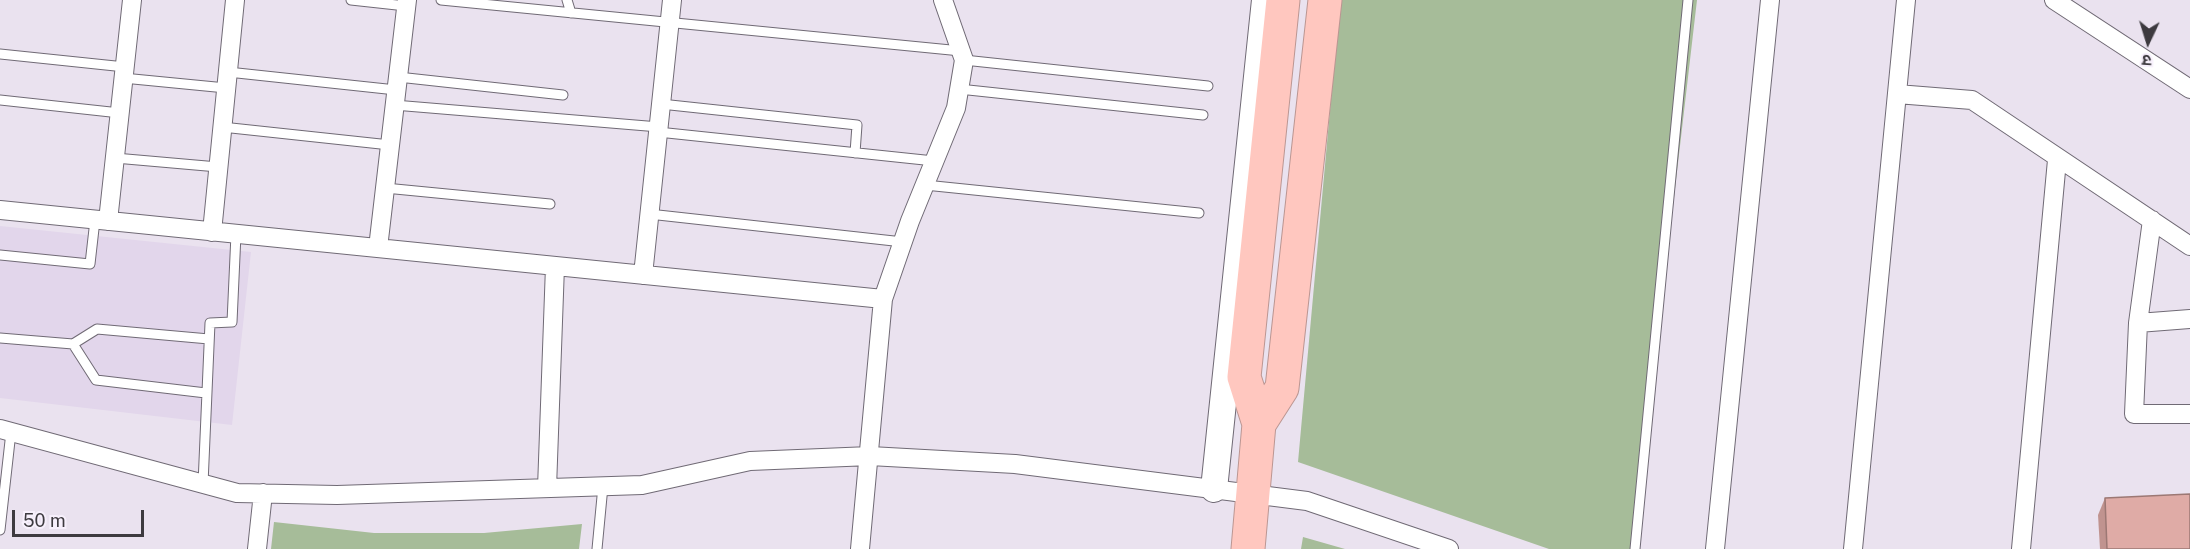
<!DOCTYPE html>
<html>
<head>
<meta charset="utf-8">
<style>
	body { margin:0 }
	#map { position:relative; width:2190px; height:549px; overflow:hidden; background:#eae2ef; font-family:"Public Sans","Noto Sans Devanagari",sans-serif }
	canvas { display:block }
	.north { position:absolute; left:2118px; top:12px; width:60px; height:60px; -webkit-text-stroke:4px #f7f0fc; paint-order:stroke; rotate:184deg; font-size:16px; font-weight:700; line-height:24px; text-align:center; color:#3d3a3f }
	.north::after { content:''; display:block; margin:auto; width:21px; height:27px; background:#3d3a3f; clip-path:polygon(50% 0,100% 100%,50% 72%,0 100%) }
	.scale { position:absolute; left:12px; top:510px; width:132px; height:27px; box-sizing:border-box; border:3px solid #3d3a3f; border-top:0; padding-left:8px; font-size:18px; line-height:21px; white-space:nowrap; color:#3d3a3f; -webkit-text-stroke:4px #f7f0fc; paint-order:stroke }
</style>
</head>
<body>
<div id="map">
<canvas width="2190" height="549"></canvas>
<div class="north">उ</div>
<div class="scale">50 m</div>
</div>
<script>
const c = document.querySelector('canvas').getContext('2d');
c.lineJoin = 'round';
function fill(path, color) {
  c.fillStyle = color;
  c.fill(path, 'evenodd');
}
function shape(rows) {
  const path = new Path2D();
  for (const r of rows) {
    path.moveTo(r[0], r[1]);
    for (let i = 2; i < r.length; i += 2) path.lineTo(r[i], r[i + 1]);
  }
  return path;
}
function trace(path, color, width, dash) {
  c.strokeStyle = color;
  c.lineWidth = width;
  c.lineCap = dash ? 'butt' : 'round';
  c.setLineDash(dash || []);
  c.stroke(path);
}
fill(shape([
	[0,226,251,252,232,425,0,398]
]), '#e2d6eb');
fill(shape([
	[1340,0,1697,0,1633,549,1549,549,1298,462],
	[274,522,374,533,484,533,582,524,579,549,271,549],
	[1303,537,1345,549,1301,549]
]), '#a6bc99');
const lane = shape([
	[351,0,406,6],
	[441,0,961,51],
	[567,0,571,13],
	[0,54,125,67],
	[964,60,1208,86],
	[228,72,396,90],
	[398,77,563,95],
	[123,78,226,88],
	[959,89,1203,115],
	[0,100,120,113],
	[661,104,857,125,855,153],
	[394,105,659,127],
	[222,127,390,145],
	[658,132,934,161],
	[115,158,218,167],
	[925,185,1199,213],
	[385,188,550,204],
	[649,214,903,242],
	[0,255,90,264,95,220],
	[0,338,73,344,97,329,209,339],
	[73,344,96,380,206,393],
	[203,484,210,323,232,322,236,234],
	[0,530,11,432],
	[597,549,603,486],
	[1635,549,1688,0]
]);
const street = shape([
	[2054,0,2190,89],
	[1897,94,1972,100,2190,246],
	[0,210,883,299],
	[2152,220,2138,323,2134,414,2190,414],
	[108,221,132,0],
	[212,232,235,0],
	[378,248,407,0],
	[643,275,672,0],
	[2138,323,2190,319],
	[0,429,237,493,337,495,642,485,750,461,870,456,1015,464,1307,501,1449,549],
	[547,488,555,266],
	[257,549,263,493],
	[860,549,883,299,910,221,956,108,964,60,943,0],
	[1715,549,1770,0],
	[1853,549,1906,0],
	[2021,549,2057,160]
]);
const secondary = shape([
	[1214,489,1265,0]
]);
const highway = shape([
	[1259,424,1282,388,1325,0],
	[1248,549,1259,424,1244,377,1283,0]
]);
trace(lane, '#706a75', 11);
trace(street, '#706a75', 20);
trace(secondary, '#706a75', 28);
trace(highway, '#bb9692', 35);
trace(lane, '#fff', 9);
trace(street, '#fff', 18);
trace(secondary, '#fff', 26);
trace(highway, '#ffc7bf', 33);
fill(shape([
	[2105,498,2190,549,2100,549,2098,515]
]), '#c0938f');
const building = shape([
	[2190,494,2190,549,2107,549,2105,498,2190,494]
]);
fill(building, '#dfaba6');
trace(building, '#9c7874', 1.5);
</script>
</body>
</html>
